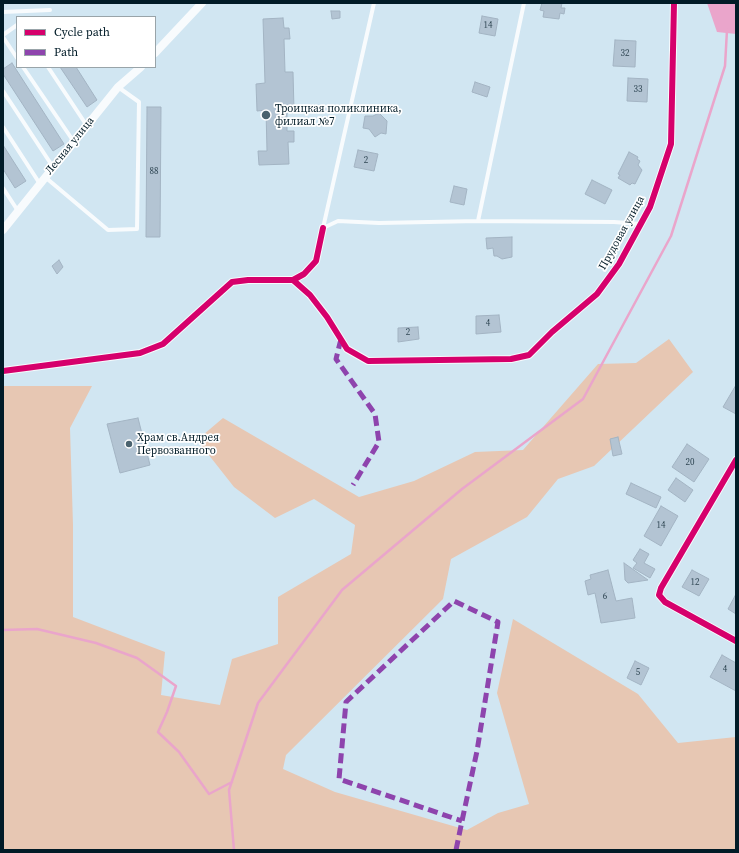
<!DOCTYPE html>
<html>
<head>
<meta charset="utf-8">
<style>
	body { margin:0 }
	#map { position:relative; width:739px; height:853px; overflow:hidden; background:#d1e6f2; font-family:"Source Serif 4",serif }
	canvas { display:block }
	.frame { position:absolute; inset:0; border:4px solid #011b27; pointer-events:none }
	.legend { position:absolute; left:16px; top:16px; width:140px; height:52px; box-sizing:border-box; background:#fff; border:1px solid #99a4a9; margin:0; padding:5px 7px; list-style:none; font-size:12px; color:#011b27 }
	.legend li { display:flex; align-items:center; gap:8px; height:20px }
	.legend b { width:20px; border:1px solid #99a4a9 }
</style>
</head>
<body>
<div id="map">
<canvas width="739" height="853"></canvas>
<div class="frame"></div>
<ul class="legend">
<li><b style="height:5px;background:#d6006c"></b>Cycle path</li>
<li><b style="height:5px;background:#8e44ad"></b>Path</li>
</ul>
</div>
<script>
const c = document.querySelector('canvas').getContext('2d');
c.lineJoin = 'round';
function fill(path, color) {
  c.fillStyle = color;
  c.fill(path, 'evenodd');
}
function shape(rows) {
  const path = new Path2D();
  for (const r of rows) {
    path.moveTo(r[0], r[1]);
    for (let i = 2; i < r.length; i += 2) path.lineTo(r[i], r[i + 1]);
  }
  return path;
}
function trace(path, color, width, dash) {
  c.strokeStyle = color;
  c.lineWidth = width;
  c.lineCap = dash ? 'butt' : 'round';
  c.setLineDash(dash || []);
  c.stroke(path);
}
function drawText(font, color, halo, rows, align = 'center') {
  c.font = font + ' "Source Serif 4",serif';
  c.lineWidth = 3.5;
  c.setLineDash([]);
  c.textBaseline = 'middle';
  c.strokeStyle = halo;
  c.fillStyle = color;
  for (const [text, x, y, turn = 0] of rows) {
    c.save();
    c.translate(x, y);
    c.rotate((+turn || 0) * Math.PI / 180);
    c.textAlign = isNaN(turn) ? turn : align;
    if (halo) c.strokeText(text, 0, 0);
    c.fillText(text, 0, 0);
    c.restore();
  }
}
fill(shape([
	[669,339,693,372,594,466,558,479,527,517,451,559,443,599,286,755,283,769,335,792,467,830,498,813,529,804,497,693,513,619,638,694,678,743,736,737,736,850,3,850,3,386,92,386,70,428,73,525,73,617,165,652,161,695,220,705,232,659,278,644,278,597,351,554,355,525,314,499,275,518,234,487,197,440,223,418,359,497,414,481,475,452,523,450,598,364,636,363]
]), '#e7c7b3');
fill(shape([
	[707,3,736,3,736,34,717,32]
]), '#eaa5cb');
trace(shape([
	[3,630,37,629,96,643,137,658,176,686,167,712,158,732,179,752,209,794,232,782],
	[234,850,229,790,258,703,342,590,462,489,583,399,671,236,725,66,727,30]
]), '#eaa5cb', 2.5);
const building = shape([
	[542,3,562,3,561,8,565,8,564,14,560,13,559,19,543,17,544,11,540,10,542,3],
	[331,11,340,11,340,18,332,19,331,11],
	[482,16,498,19,495,36,479,33,482,16],
	[283,18,284,28,289,28,290,39,284,39,285,72,293,72,294,110,287,110,287,131,294,131,294,142,288,142,289,164,259,165,258,151,267,151,266,110,257,111,256,84,265,83,263,19,283,18],
	[615,40,636,41,635,67,613,66,615,40],
	[12,63,64,144,53,151,3,74,3,69,12,63],
	[60,67,76,67,97,100,87,107,60,67],
	[628,78,648,79,647,102,627,101,628,78],
	[475,82,490,87,487,97,472,92,475,82],
	[147,107,161,107,160,237,146,237,147,107],
	[379,113,387,121,386,134,381,133,375,137,369,129,363,128,365,116,373,116,379,113],
	[3,145,26,181,15,188,3,169,3,145],
	[358,150,378,154,374,171,354,167,358,150],
	[629,152,638,157,637,159,640,161,638,165,642,170,635,184,632,183,630,185,618,178,620,175,618,174,629,152],
	[592,180,612,190,605,204,585,194,592,180],
	[454,186,467,189,464,205,450,202,454,186],
	[512,237,512,257,502,259,497,256,494,256,493,248,487,249,486,238,512,237],
	[59,260,63,267,57,274,52,266,59,260],
	[499,315,501,332,476,334,476,316,499,315],
	[418,327,419,339,398,342,398,328,418,327],
	[736,385,736,414,723,407,736,385],
	[138,418,150,465,120,473,107,424,138,418],
	[618,437,622,454,613,456,610,439,618,437],
	[687,444,709,459,694,482,672,467,687,444],
	[676,478,693,490,685,502,668,490,676,478],
	[631,483,661,497,656,508,626,494,631,483],
	[661,506,678,516,661,546,644,536,661,506],
	[640,549,649,554,644,563,655,569,650,578,633,568,637,563,633,560,640,549],
	[624,563,648,580,628,583,625,580,624,563],
	[608,570,616,601,632,598,635,618,601,623,595,593,588,595,585,581,591,579,590,575,608,570],
	[692,570,709,579,699,596,682,587,692,570],
	[736,594,736,614,728,609,736,594],
	[722,655,736,663,736,691,710,677,722,655],
	[635,661,649,668,641,685,627,678,635,661]
]);
fill(building, '#b3c4d3');
trace(building, '#a3b4c3', 1);
trace(shape([
	[3,12,50,10],
	[3,35,17,25],
	[3,37,17,58],
	[23,67,74,142],
	[48,67,87,126],
	[3,91,53,167],
	[3,127,40,184],
	[45,177,108,230,137,229,139,102,118,87],
	[3,188,18,211],
	[478,221,524,3],
	[323,228,338,221,379,223,478,221,614,222,640,224],
	[323,228,374,3]
]), '#f8fbfd', 4);
trace(shape([
	[155,53,202,3],
	[3,230,118,87,141,67],
	[293,280,310,295,327,317,347,349,368,361,511,359,529,355,552,332,597,294,619,264,650,207,671,144,674,3],
	[3,371,140,353,163,344,232,282,248,280,293,280,304,274,316,261,323,228],
	[736,460,661,588,659,595,665,602,736,641]
]), '#f8fbfd', 8);
trace(shape([
	[341,339,336,359,375,414,379,442,353,485],
	[456,850,462,821,477,751,498,622,454,601,346,702,339,779,462,821]
]), '#8e44ad', 5, [10, 5]);
trace(shape([
	[293,280,310,295,327,317,347,349,368,361,511,359,529,355,552,332,597,294,619,264,650,207,671,144,674,3],
	[3,371,140,353,163,344,232,282,248,280,293,280,304,274,316,261,323,228],
	[736,460,661,588,659,595,665,602,736,641]
]), '#d6006c', 6);
for (const [x, y, r, color] of [
	[266,115,5,"#4a626e"],
	[129,444,4,"#4a626e"]
]) {
  const dot = new Path2D();
  dot.arc(x, y, r, 0, 2 * Math.PI);
  c.fillStyle = color;
  c.fill(dot);
  trace(dot, '#fff', 1.5);
}
drawText('9px', '#2e4552', null, [
	["14",488,26],
	["32",625,54],
	["33",638,90],
	["2",366,161],
	["88",154,172],
	["4",488,324],
	["2",408,333],
	["20",690,463],
	["14",661,526],
	["12",695,583],
	["6",605,597],
	["4",725,670],
	["5",638,673]
]);
drawText('11px', '#011b27', '#fff', [
	["Троицкая поликлиника,",275,109],
	["филиал №7",275,122],
	["Храм св.Андрея",137,438],
	["Первозванного",137,451]
], 'left');
drawText('11px', '#011b27', '#fff', [
	["Лесная улица",70,146,-51],
	["Прудовая улица",622,233,-61]
]);
</script>
</body>
</html>
